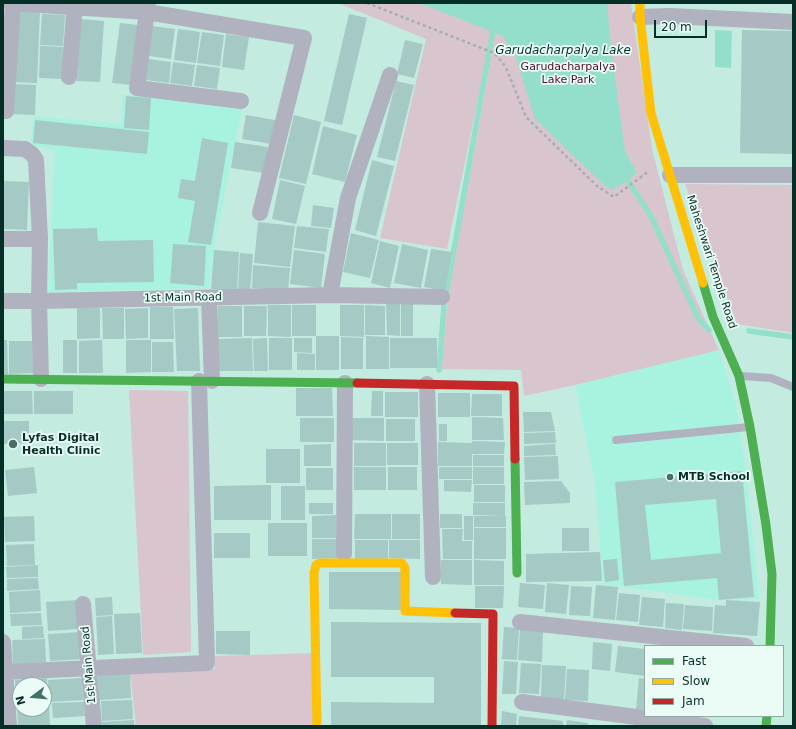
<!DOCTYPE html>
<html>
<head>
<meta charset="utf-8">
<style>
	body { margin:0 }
	#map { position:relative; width:796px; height:729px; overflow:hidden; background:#c4ebe0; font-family:"DejaVu Sans",sans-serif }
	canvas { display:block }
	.frame { position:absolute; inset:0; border:4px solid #042e26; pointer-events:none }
	.legend { position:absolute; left:644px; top:645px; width:140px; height:72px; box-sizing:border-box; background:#ebfcf7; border:1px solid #8faaa3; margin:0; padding:5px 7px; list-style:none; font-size:12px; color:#042e26 }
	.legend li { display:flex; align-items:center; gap:8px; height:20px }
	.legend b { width:20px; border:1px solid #8faaa3 }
	.north { position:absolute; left:12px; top:677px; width:40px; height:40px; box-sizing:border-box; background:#ebfcf7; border:1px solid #8faaa3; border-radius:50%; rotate:254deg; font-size:11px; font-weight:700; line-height:16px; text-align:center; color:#042e26 }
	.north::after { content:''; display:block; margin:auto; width:14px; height:18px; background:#477067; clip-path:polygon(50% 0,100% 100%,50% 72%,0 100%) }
	.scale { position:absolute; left:654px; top:20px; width:53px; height:18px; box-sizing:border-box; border:2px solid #042e26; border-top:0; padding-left:5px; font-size:12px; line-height:14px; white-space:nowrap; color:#042e26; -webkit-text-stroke:3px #ebfcf7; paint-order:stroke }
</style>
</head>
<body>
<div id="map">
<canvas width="796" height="729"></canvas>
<div class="frame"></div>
<ul class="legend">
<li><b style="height:5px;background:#4caf50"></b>Fast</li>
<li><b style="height:5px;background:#ffc107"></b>Slow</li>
<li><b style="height:5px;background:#c62828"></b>Jam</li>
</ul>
<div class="north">N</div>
<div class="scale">20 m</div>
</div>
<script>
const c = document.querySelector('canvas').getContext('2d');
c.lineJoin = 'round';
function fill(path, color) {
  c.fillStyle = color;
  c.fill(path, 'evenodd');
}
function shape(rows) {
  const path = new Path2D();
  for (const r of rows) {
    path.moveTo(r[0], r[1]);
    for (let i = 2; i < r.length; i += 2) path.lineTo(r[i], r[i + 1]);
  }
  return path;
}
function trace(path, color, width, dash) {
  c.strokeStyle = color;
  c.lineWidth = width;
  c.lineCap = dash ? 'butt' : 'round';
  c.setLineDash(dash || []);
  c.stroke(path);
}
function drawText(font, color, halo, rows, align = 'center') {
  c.font = font + ' "DejaVu Sans",sans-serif';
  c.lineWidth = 3.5;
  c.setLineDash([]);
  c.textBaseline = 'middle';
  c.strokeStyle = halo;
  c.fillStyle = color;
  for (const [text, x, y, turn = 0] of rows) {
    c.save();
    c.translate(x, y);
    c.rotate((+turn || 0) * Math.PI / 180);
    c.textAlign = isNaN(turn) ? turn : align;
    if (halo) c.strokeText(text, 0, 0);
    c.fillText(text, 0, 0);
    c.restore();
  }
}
fill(shape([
	[123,94,242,109,214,246,209,288,48,292,55,151,31,145,33,116,121,124],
	[719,350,736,404,746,471,759,599,717,600,603,584,595,483,575,385]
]), '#a7f3df');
fill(shape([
	[338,3,631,3,652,149,683,270,719,350,575,385,524,396,521,370,441,369,449,288,489,70,485,66,447,249,380,238,426,39],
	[685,184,793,185,793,333,737,324],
	[129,390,188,391,191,652,143,655],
	[315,653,315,726,136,726,130,673,215,669,215,656]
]), '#d9c5cd');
fill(shape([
	[419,3,607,3,611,47,625,151,637,173,613,190,604,185,535,119,516,58,503,36],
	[715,30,732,31,731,68,715,67]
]), '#94dfcc');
trace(shape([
	[624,175,651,216,698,318,709,330],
	[749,331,793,337],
	[439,370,444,305,494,25]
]), '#94dfcc', 5.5);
fill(shape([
	[15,10,40,11,37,83,12,82],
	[42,14,65,15,63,46,40,45],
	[349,14,367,18,342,125,324,121],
	[80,19,104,21,100,82,77,81],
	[120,23,138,25,131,85,112,83],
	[152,26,175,29,171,59,149,56],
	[178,29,200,32,196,63,174,60],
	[742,30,793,31,793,154,740,153],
	[202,32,224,35,220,66,197,63],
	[226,34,249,37,244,70,222,67],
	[405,40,423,44,414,78,397,74],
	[40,46,63,47,62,79,39,78],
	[148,59,171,62,169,83,146,80],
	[173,62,195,65,192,86,170,83],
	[197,65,220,68,217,89,194,86],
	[396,81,414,85,395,161,377,157],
	[11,84,36,85,35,115,9,114],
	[126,96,151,98,149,130,124,128],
	[246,115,275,120,271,144,242,139],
	[294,115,321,122,306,184,279,178],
	[35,120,149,132,147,154,33,143],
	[323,126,357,135,345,182,312,174],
	[202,138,228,143,211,245,188,242,195,201,178,198,181,179,195,181],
	[235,142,268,147,264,173,231,168],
	[372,160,394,166,376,236,355,230],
	[280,180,305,186,296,224,272,219],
	[3,181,29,182,27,230,3,229],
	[313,205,334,208,331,228,311,226],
	[258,222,295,226,290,267,254,263],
	[297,226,329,229,326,252,294,248],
	[97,228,98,241,153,240,154,282,77,283,77,289,55,290,53,229],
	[351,233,379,240,370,278,343,272],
	[380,241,399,246,390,288,371,283],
	[173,244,206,246,204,286,170,283],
	[402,244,428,250,421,288,394,283],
	[431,249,452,252,445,291,424,287],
	[214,250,239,252,237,291,211,289],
	[294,250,325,254,321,288,290,284],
	[240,253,253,254,250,290,238,289],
	[253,265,290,268,288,291,252,288],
	[386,304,400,304,400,336,387,335],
	[401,304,413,304,413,336,401,336],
	[268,305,291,305,291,337,268,336],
	[292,305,316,305,316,336,292,336],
	[340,305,364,305,364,337,340,336],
	[365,305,385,306,385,335,365,335],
	[218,306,242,306,242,337,218,337],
	[244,306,267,306,266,336,244,336],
	[150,307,173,307,174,339,150,339],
	[77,308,100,308,100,338,77,339],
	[102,308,124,308,124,339,103,339],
	[148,308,148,338,126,339,125,309],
	[198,308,200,371,177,371,174,309],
	[316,336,339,336,339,370,316,370],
	[366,336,389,337,389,369,366,369],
	[341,337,363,338,363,369,341,369],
	[252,338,253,371,219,371,218,339],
	[267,338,268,371,254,371,253,339],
	[269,338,292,338,292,370,269,370],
	[294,338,312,338,312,353,294,352],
	[390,338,437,338,437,368,390,368],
	[3,340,7,340,8,374,3,374],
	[63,340,77,340,77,373,63,373],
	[102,340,103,373,79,373,79,341],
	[126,340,151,340,151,372,126,373],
	[9,341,32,341,33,373,9,374],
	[152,342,173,342,174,372,152,372],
	[297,353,315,354,315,370,297,370],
	[296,388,332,388,333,416,296,416],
	[3,391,32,391,33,414,3,414],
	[34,391,73,391,73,414,34,414],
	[372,391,383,391,383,416,371,416],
	[385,392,418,392,418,417,385,417],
	[438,393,470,393,470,417,438,417],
	[472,394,502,394,502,416,471,416],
	[523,412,551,412,555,431,524,432],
	[472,417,503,418,504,440,472,440],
	[300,418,334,418,334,442,300,442],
	[351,418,384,418,384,441,351,440],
	[386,419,415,419,415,441,386,441],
	[3,421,29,421,29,443,3,444],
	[439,424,447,424,447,441,439,441],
	[555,432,556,443,524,444,524,433],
	[472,441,505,442,504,454,472,454,472,466,438,466,438,442,472,443],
	[354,443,386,443,386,466,354,466],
	[387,443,418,443,418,465,387,465],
	[331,444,331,466,304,466,304,445],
	[555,444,556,455,524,456,524,446],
	[266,449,300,449,300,483,266,483],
	[473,455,504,455,504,466,473,466],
	[558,456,559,479,525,480,524,457],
	[34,467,37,493,8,496,5,470],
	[354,467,386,467,386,490,354,490],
	[388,467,417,467,417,490,388,490],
	[439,467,472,467,472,479,439,479],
	[473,467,504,467,504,484,473,484],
	[306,468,333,468,333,490,306,490],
	[742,471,754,597,719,600,717,578,624,586,615,482],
	[716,499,721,553,651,560,645,505],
	[444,480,472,480,471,492,444,491],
	[561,481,570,493,570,503,525,505,524,482],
	[271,485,271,520,214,520,214,486],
	[474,485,505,485,505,502,474,502],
	[281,486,305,486,305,520,281,520],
	[309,503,333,503,333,514,309,514],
	[473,503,505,503,505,516,473,515],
	[355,514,391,514,391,539,354,539],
	[392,514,420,514,420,539,392,539],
	[440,514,462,514,462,528,440,528],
	[336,515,336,538,312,538,312,516],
	[34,516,35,541,5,542,4,517],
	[464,516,473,516,473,540,464,540],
	[474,516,506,516,506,527,474,527],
	[268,523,307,523,307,556,268,556],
	[474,528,506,528,506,559,474,559],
	[562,528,589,528,589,551,562,551],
	[442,529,463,529,462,541,472,541,472,559,443,559],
	[214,533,250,533,250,558,214,558],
	[312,539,337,539,337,558,312,559],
	[355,540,388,540,388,560,355,560],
	[389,540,420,540,420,559,389,558],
	[34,544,35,565,7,566,6,545],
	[600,552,602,581,526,582,526,554],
	[617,559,619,580,605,582,603,560],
	[441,560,472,560,472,585,441,584],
	[474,560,504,561,504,585,474,585],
	[38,565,38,577,7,578,6,567],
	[329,572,405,572,405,610,329,609],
	[38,578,39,589,7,591,7,579],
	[520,583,545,585,543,609,518,607],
	[547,583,569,585,566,614,545,612],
	[596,585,618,587,615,620,593,618],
	[475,586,504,586,503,608,475,608],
	[571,586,592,587,590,616,569,615],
	[40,590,41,611,10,613,9,592],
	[619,593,640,595,638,622,616,620],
	[112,597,113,615,96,616,95,598],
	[642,597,665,599,663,627,639,625],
	[78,600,80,629,48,631,46,602],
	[726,600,760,602,757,636,713,633,715,605,726,606],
	[666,603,684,604,682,630,665,628],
	[685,605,713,607,712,631,683,629],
	[41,613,42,625,11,626,10,614],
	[140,613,142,653,116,654,114,614],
	[112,616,114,654,98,655,96,617],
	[331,622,481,623,481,726,331,726,331,702,434,703,434,677,331,677],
	[43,626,44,638,22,639,22,627],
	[504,627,519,628,517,660,502,659],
	[520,629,543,631,542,662,518,660],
	[216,631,250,631,250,655,216,654],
	[81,632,83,659,50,661,48,634],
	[45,639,46,662,13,664,12,640],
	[593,642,612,644,610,671,592,669],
	[618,646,645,649,645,676,615,672],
	[504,661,518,662,516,694,502,694],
	[521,663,541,664,539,694,519,693],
	[542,665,566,666,564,700,541,699],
	[567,669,589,670,588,701,565,700],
	[130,674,131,698,99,700,98,675],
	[47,678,48,704,44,704,44,685,20,685,20,705,16,705,15,680],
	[82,678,83,700,49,702,48,680],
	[639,678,645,679,645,710,636,709],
	[132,700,133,719,102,721,101,701],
	[84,702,85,716,53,718,52,703],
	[44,705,49,705,50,726,18,726,17,706,20,706,20,709,44,709],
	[502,711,517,714,516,726,501,726],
	[519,716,563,721,563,726,518,726],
	[134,720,134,726,102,726,102,722],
	[567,720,588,723,588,726,566,726]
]), '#a5c9c4');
trace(shape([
	[367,3,494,53,503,63,507,70,526,117,597,186,614,197,649,171]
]), '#a4afb4', 2.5, [3, 3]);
trace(shape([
	[740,376,771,378,793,387],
	[616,440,749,427]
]), '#b0b2bf', 8);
trace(shape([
	[10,3,147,12,304,38,260,213],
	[148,3,137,88,241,101],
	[640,17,670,16,793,22],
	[69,77,75,3],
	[6,111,13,3],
	[3,148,25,149,32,154,36,160,40,239],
	[670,175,793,175],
	[3,239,40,239,39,301,3,301],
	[330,295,348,198,390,75],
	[209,298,212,381],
	[41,379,39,301,330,295,442,297],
	[427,384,433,577],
	[344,554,345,383],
	[83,604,94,726],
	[520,622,746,646],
	[3,642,9,726],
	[3,672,207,663,199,381],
	[522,702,705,726]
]), '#b0b2bf', 16);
trace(shape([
	[703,283,713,317,739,376,750,427,766,525,772,574,770,646],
	[3,379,357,383],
	[515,459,517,573],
	[766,726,767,716]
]), '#4caf50', 9);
trace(shape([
	[640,3,640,17,651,113,703,283],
	[317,726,314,573,316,565,320,563,402,563,405,568,405,611,455,613]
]), '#ffc107', 9);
trace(shape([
	[357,383,514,386,515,459],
	[455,613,493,614,492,726]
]), '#c62828', 9);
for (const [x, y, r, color] of [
	[13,444,5,"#477067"],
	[670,477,4,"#477067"]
]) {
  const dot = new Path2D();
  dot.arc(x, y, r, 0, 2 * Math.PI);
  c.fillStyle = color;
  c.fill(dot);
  trace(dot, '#ebfcf7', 1.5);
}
drawText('11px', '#4e0e2c', '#ebfcf7', [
	["Garudacharpalya",568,67],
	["Lake Park",568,80]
]);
drawText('11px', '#042e26', '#ebfcf7', [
	["Maheshwari Temple Road",711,262,72],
	["1st Main Road",183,298,-1],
	["1st Main Road",89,665,-95]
]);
drawText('bold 11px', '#042e26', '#ebfcf7', [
	["Lyfas Digital",22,438],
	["Health Clinic",22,451],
	["MTB School",678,477]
], 'left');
drawText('italic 12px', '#053129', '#ebfcf7', [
	["Garudacharpalya Lake",563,51]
]);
</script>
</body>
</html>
